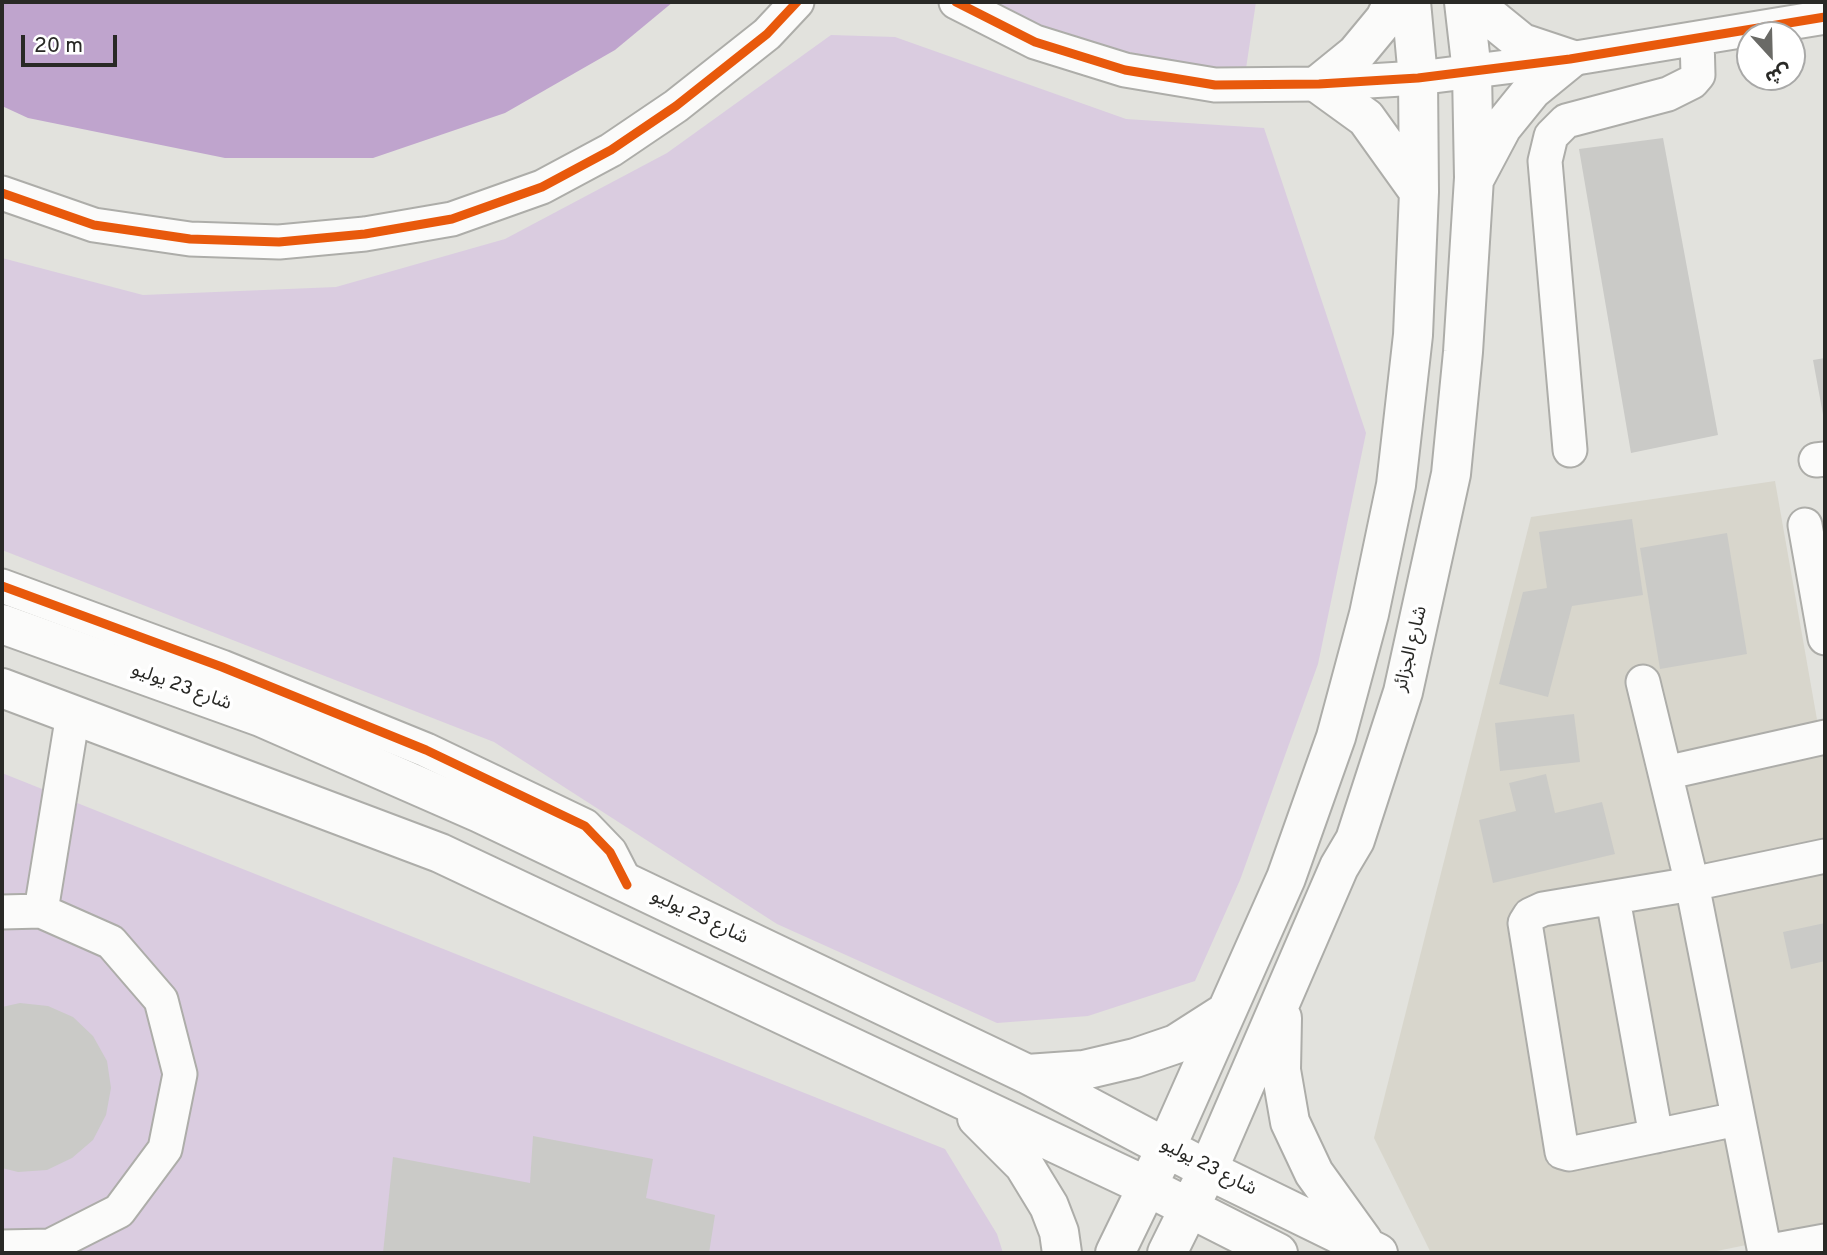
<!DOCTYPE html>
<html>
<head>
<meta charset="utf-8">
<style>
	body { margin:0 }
	#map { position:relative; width:1827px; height:1255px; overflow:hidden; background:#e2e2dd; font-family:Overpass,"Noto Sans Arabic",sans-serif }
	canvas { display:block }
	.frame { position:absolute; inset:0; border:4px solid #292926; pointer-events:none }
	.north { position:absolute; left:1736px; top:21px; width:70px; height:70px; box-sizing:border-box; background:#fff; border:2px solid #a9a9a8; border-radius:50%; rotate:158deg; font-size:19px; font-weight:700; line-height:28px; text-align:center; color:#292926 }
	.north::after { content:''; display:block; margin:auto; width:24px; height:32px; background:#6a6a66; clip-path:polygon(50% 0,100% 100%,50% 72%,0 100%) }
	.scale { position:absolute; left:21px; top:35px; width:96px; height:32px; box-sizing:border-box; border:4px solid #292926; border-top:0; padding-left:9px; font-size:21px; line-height:24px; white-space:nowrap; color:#292926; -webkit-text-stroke:5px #fff; paint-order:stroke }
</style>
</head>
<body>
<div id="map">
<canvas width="1827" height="1255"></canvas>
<div class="frame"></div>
<div class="north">ش</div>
<div class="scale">20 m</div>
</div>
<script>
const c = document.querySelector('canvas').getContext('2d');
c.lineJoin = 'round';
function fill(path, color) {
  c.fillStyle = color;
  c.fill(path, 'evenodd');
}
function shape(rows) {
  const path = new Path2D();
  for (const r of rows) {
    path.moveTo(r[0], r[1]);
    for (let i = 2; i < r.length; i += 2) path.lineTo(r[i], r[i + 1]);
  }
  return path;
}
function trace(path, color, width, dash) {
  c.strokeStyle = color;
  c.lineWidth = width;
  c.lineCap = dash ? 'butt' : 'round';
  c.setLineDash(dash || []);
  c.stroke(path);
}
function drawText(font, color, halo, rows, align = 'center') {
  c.font = font + ' Overpass,"Noto Sans Arabic",sans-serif';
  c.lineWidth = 7;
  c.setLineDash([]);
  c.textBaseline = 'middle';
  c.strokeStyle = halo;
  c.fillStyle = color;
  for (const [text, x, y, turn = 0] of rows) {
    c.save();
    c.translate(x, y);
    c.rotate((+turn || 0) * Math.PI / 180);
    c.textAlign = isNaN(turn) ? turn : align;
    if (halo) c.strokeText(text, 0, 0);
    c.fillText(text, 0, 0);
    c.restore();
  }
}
fill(shape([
	[1775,481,1825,765,1825,1229,1707,1253,1430,1251,1374,1138,1531,517]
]), '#d8d6cc');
fill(shape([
	[984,2,1256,2,1245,75,1042,35],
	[831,35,895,37,1126,119,1264,128,1366,433,1318,664,1240,880,1195,981,1088,1016,997,1023,777,924,494,742,2,550,2,258,143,295,336,287,505,239,667,153],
	[2,773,945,1149,997,1234,1003,1253,2,1253]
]), '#dacce0');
fill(shape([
	[2,2,673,2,615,50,505,113,373,158,225,158,28,118,2,106]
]), '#bfa4cd');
fill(shape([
	[1663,138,1718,435,1631,453,1579,149],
	[1825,358,1825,420,1824,420,1813,360],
	[1632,519,1643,595,1572,606,1548,697,1499,684,1523,592,1547,588,1539,532],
	[1727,533,1747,654,1660,669,1640,548],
	[1574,714,1580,762,1500,771,1495,723],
	[1546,774,1555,813,1602,802,1615,854,1493,883,1479,820,1516,811,1509,783],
	[1825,923,1825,961,1791,969,1783,932],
	[20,1003,48,1006,73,1017,93,1036,107,1061,111,1088,106,1115,93,1140,72,1158,47,1170,18,1172,2,1168,2,1007],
	[533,1136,653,1159,646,1198,715,1215,709,1253,383,1253,393,1157,530,1183]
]), '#cacac7');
const minor = shape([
	[956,2,1035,42,1125,70,1215,85,1319,84,1418,78,1570,59,1825,17],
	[2,193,94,225,190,239,279,242,365,234,452,219,542,187,611,150,676,106,767,34,797,2],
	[1570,450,1545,161,1551,136,1566,121,1668,94,1692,82,1698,75,1697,38],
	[1816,460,1825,459],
	[1805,525,1825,638],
	[2,586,222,667,426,750,585,826,610,852,627,885],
	[1643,682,1692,884,1765,1253],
	[1665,773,1825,737],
	[1613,899,1656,1136],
	[41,911,73,714],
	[2,912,41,911,111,942,161,1000,180,1074,165,1149,119,1211,50,1246,2,1247],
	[1737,1119,1569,1154,1562,1152,1525,923,1530,915,1543,909,1692,884,1825,856],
	[1765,1252,1825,1241]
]);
const major = shape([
	[1393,2,1385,19,1356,54,1319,84,1366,118,1419,192],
	[1480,2,1490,17,1522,43,1570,59],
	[1476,176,1502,127,1532,90,1570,59],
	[2,624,261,717,480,813,1027,1074,1208,1170,1378,1253],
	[2,688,440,853,1146,1186,1278,1253],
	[1282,1018,1281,1070,1290,1122,1314,1173,1363,1241],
	[1027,1074,1084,1070,1135,1058,1176,1044,1226,1012],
	[977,1118,1024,1165,1049,1206,1059,1232,1062,1253],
	[1115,1253,1166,1148,1286,878,1336,737,1369,614,1396,485,1413,335,1419,192,1418,78,1411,2],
	[1167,1253,1208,1170,1339,867,1355,840,1403,692,1451,474,1463,352,1474,178,1472,72,1464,2]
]);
trace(minor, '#adada9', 37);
trace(major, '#adada9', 42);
trace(minor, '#fbfbfa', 33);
trace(major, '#fbfbfa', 38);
trace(shape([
	[956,2,1035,42,1125,70,1215,85,1319,84,1418,78,1570,59,1825,17],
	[2,193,94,225,190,239,279,242,365,234,452,219,542,187,611,150,676,106,767,34,797,2],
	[2,586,222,667,426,750,585,826,610,852,627,885]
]), '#e8590c', 9);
drawText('19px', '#292926', '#fff', [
	["شارع الجزائر",1412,649,-76],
	["شارع 23 يوليو",181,688,20],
	["شارع 23 يوليو",699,918,25],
	["شارع 23 يوليو",1208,1168,27]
]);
</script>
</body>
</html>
